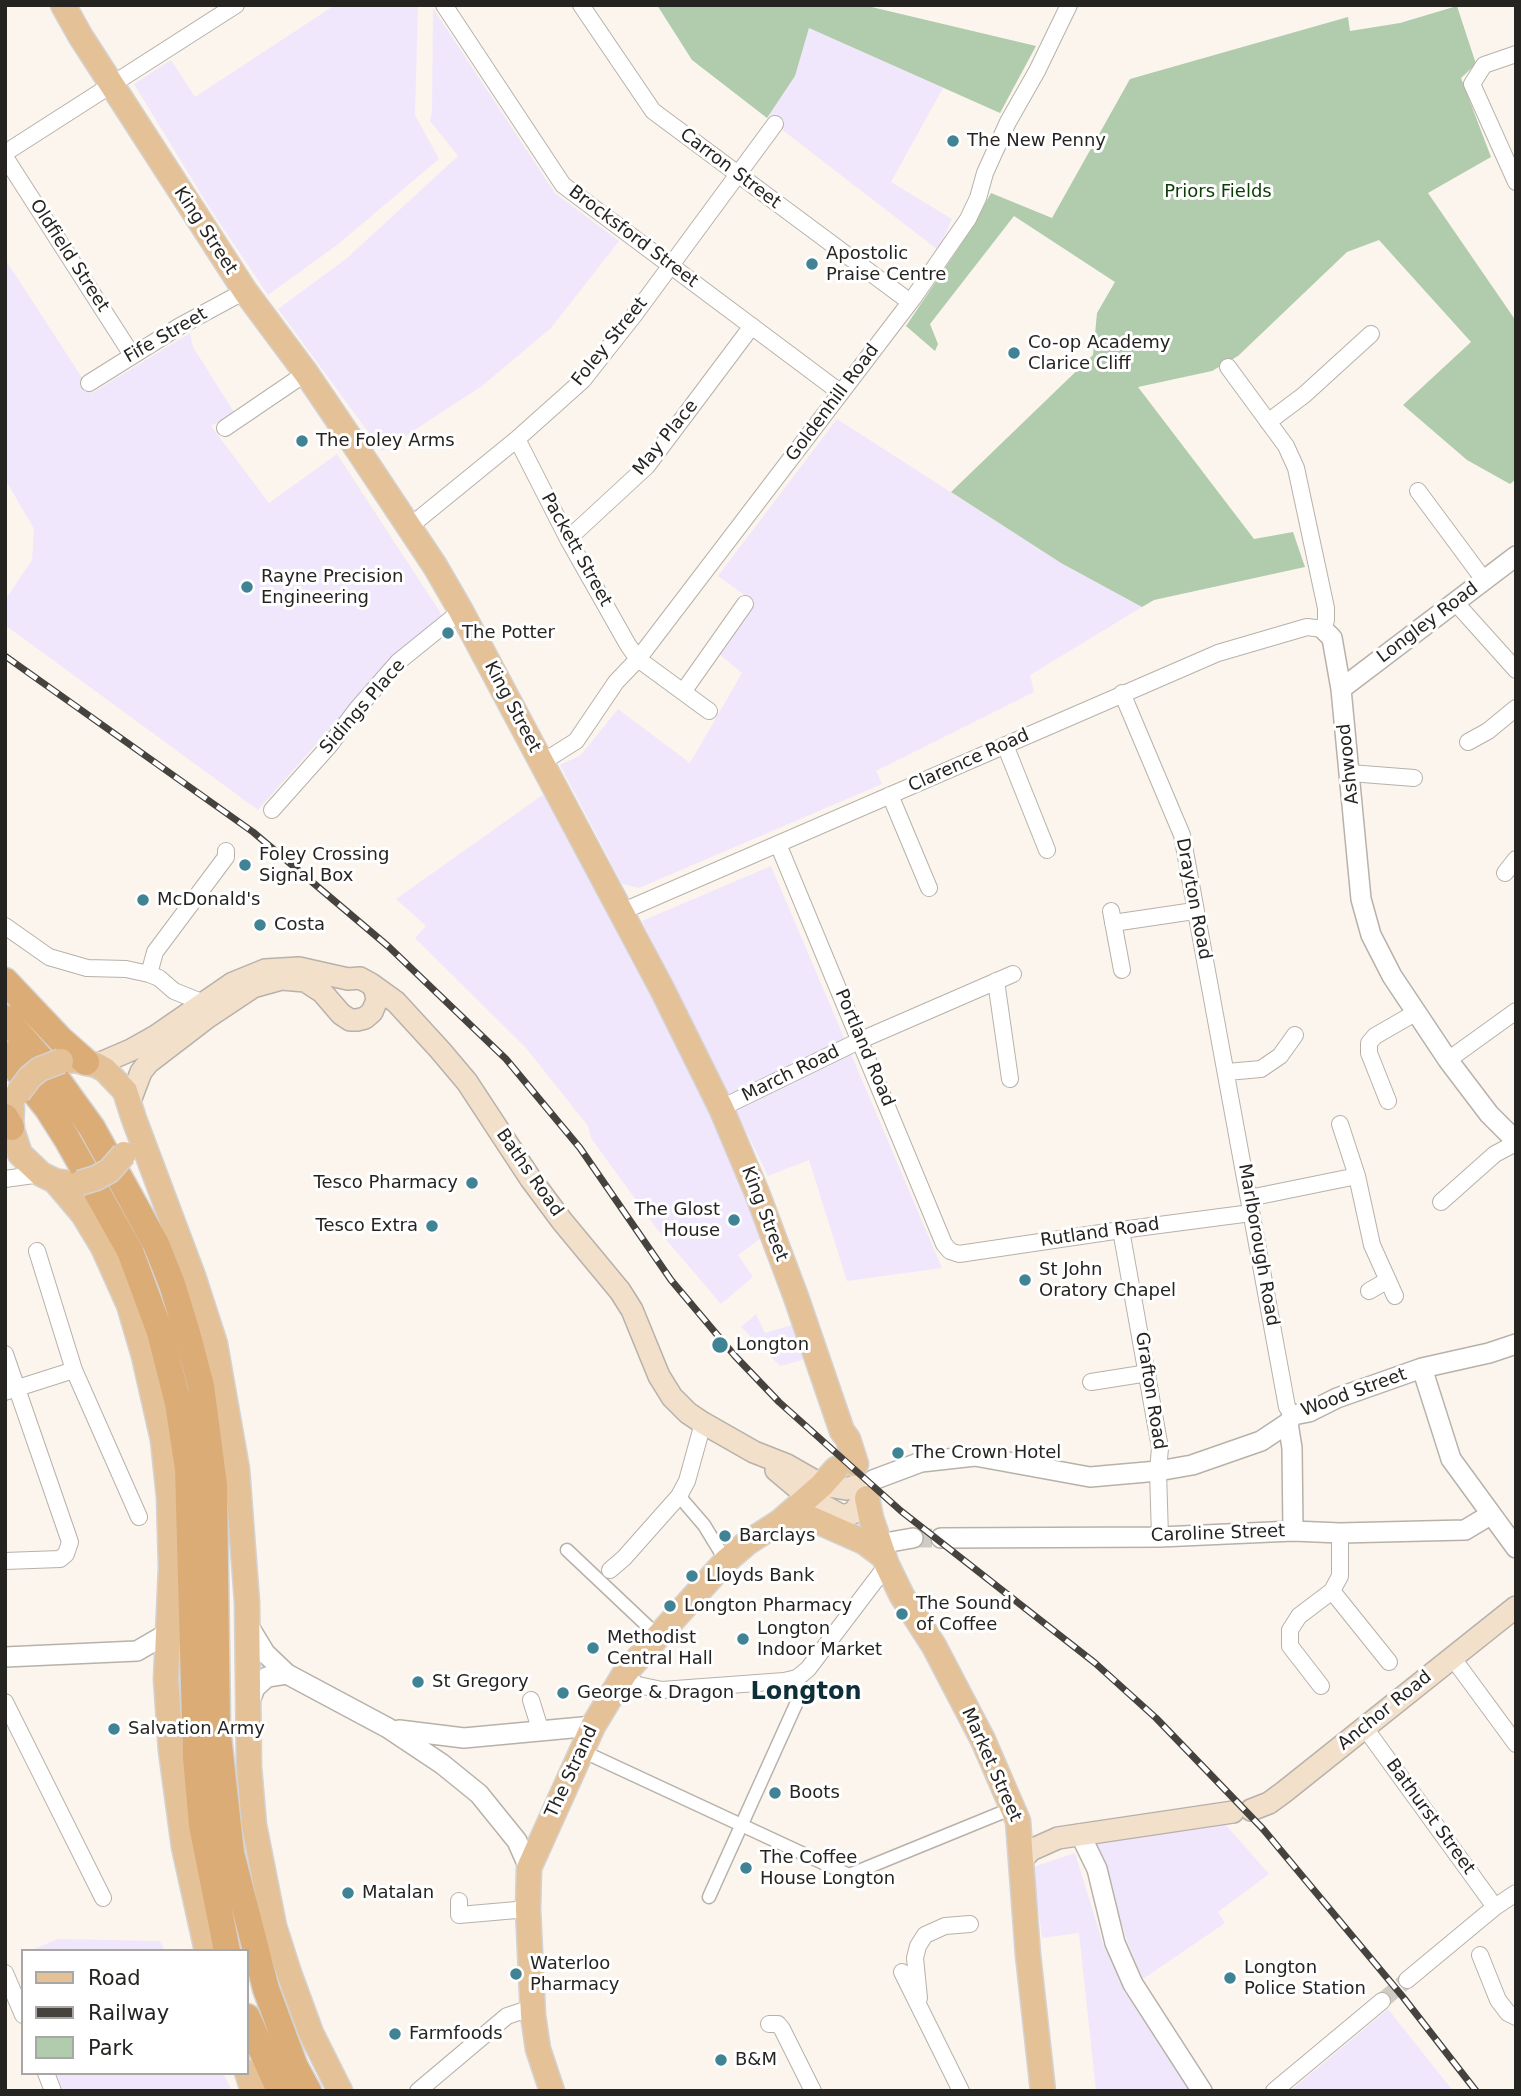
<!DOCTYPE html>
<html>
<head>
<meta charset="utf-8">
<style>
	body { margin:0 }
	#map { position:relative; width:1521px; height:2096px; overflow:hidden; background:#fbf5ed; font-family:"DejaVu Sans",sans-serif }
	canvas { display:block }
	.frame { position:absolute; inset:0; border:7px solid #262421; pointer-events:none }
	.legend { position:absolute; left:21px; top:1949px; width:228px; height:126px; box-sizing:border-box; background:#fff; border:2px solid #a8a7a6; margin:0; padding:9px 12px; list-style:none; font-size:21px; color:#262421 }
	.legend li { display:flex; align-items:center; gap:14px; height:35px }
	.legend b { width:35px; border:2px solid #a8a7a6 }
</style>
</head>
<body>
<div id="map">
<canvas width="1521" height="2096"></canvas>
<div class="frame"></div>
<ul class="legend">
<li><b style="height:9px;background:#e5c198"></b>Road</li>
<li><b style="height:9px;background:#46433f"></b>Railway</li>
<li><b style="height:19px;background:#b0ccac"></b>Park</li>
</ul>
</div>
<script>
const c = document.querySelector('canvas').getContext('2d');
c.lineJoin = 'round';
function fill(path, color) {
  c.fillStyle = color;
  c.fill(path, 'evenodd');
}
function shape(rows) {
  const path = new Path2D();
  for (const r of rows) {
    path.moveTo(r[0], r[1]);
    for (let i = 2; i < r.length; i += 2) path.lineTo(r[i], r[i + 1]);
  }
  return path;
}
function trace(path, color, width, dash) {
  c.strokeStyle = color;
  c.lineWidth = width;
  c.lineCap = dash ? 'butt' : 'round';
  c.setLineDash(dash || []);
  c.stroke(path);
}
function drawText(font, color, halo, rows, align = 'center') {
  c.font = font + ' "DejaVu Sans",sans-serif';
  c.lineWidth = 6;
  c.setLineDash([]);
  c.textBaseline = 'middle';
  c.strokeStyle = halo;
  c.fillStyle = color;
  for (const [text, x, y, turn = 0] of rows) {
    c.save();
    c.translate(x, y);
    c.rotate((+turn || 0) * Math.PI / 180);
    c.textAlign = isNaN(turn) ? turn : align;
    if (halo) c.strokeText(text, 0, 0);
    c.fillText(text, 0, 0);
    c.restore();
  }
}
fill(shape([
	[335,5,418,5,415,115,439,159,337,245,268,295,209,207,134,84,171,60,195,97],
	[433,8,555,193,619,241,551,328,482,386,382,451,278,309,346,259,458,156,430,121,432,112],
	[809,28,943,88,891,182,952,219,938,250,767,118,795,76],
	[5,259,92,393,190,333,193,347,234,412,211,426,269,503,337,454,442,615,357,698,258,810,5,625,5,600,32,560,34,529,5,479],
	[837,419,1061,563,1142,607,1030,675,1034,692,876,771,882,784,639,888,622,884,560,765,581,755,618,709,690,763,742,673,714,650,750,599,718,576],
	[544,794,691,1072,764,1236,738,1255,753,1277,721,1304,657,1229,591,1138,588,1126,526,1048,415,938,426,926,396,899],
	[771,866,942,1268,847,1281,809,1160,768,1176,642,921],
	[756,1314,765,1333,795,1324,806,1359,780,1366,741,1327],
	[1226,1825,1269,1874,1218,1912,1225,1923,1143,1979,1129,1946,1095,1843],
	[1075,1853,1103,1944,1124,1991,1190,2091,1096,2091,1079,1933,1042,1938,1033,1867],
	[58,1939,160,1941,165,1951,29,1951],
	[1388,2009,1453,2091,1290,2091],
	[56,2073,223,2073,232,2091,63,2091]
]), '#f1e7fc');
fill(shape([
	[657,5,863,5,1036,46,1000,113,809,28,795,76,767,118,692,60],
	[1457,6,1476,64,1461,78,1491,157,1428,193,1516,321,1516,479,1510,484,1467,460,1403,405,1471,342,1379,240,1347,252,1238,356,1212,371,1138,387,1254,539,1293,532,1305,567,1154,600,1142,607,1061,563,951,492,1093,355,1097,313,1115,282,1014,216,930,324,938,344,935,351,906,326,964,240,991,193,1052,218,1130,79,1348,17,1350,31,1400,23]
]), '#b0ccac');
trace(shape([
	[1382,2001,1407,1980]
]), '#d0cbc4', 16, [16, 8]);
trace(shape([
	[913,1538,941,1538]
]), '#d0cbc4', 19, [19, 10]);
const pedestrian = shape([
	[679,1496,704,1525,726,1561],
	[567,1550,657,1635],
	[582,1751,849,1875,1013,1808],
	[709,1897,797,1702,797,1678]
]);
const minor = shape([
	[444,5,563,185,841,393],
	[581,5,653,111,910,302],
	[1516,54,1484,65,1472,84,1516,182],
	[5,153,236,5],
	[5,157,132,355],
	[89,383,180,326,245,291],
	[1268,422,1304,395,1371,334],
	[225,428,306,373],
	[517,439,568,539,628,645,638,659,709,711],
	[1418,491,1484,580],
	[409,527,517,439,583,380,635,314,775,124],
	[568,539,647,466,752,326],
	[1455,602,1516,670],
	[683,692,745,604],
	[1122,693,1182,835,1287,1407,1293,1415],
	[1468,742,1488,731,1516,708],
	[1005,745,1047,850],
	[541,763,576,741,616,682,638,659,914,297,968,219,978,198,985,173,1008,122,1037,71,1069,5],
	[1350,773,1414,778],
	[890,795,929,888],
	[272,810,329,746,357,709,398,662,461,611],
	[778,844,944,1244,950,1251,959,1254,1121,1230,1251,1213],
	[1505,873,1516,859],
	[1111,911,1122,970],
	[621,912,1218,653,1307,627,1323,629,1326,620,1326,608,1296,468,1286,446,1228,367],
	[1113,923,1194,911],
	[5,926,49,957,87,968,126,969,149,974,159,978,174,991,204,1003],
	[149,974,155,952,226,857,226,851],
	[996,981,1010,1079],
	[1448,1060,1516,1011],
	[1227,1072,1261,1069,1280,1056,1295,1035],
	[1388,1101,1369,1053,1369,1043,1375,1036,1415,1013],
	[721,1108,861,1040,1013,974],
	[1340,1124,1357,1176,1372,1245,1395,1296],
	[5,1179,41,1174],
	[1249,1198,1357,1176],
	[1441,1202,1495,1154,1516,1143],
	[1121,1230,1160,1448,1158,1471,1160,1537],
	[37,1251,74,1370,139,1517],
	[1369,1291,1388,1280],
	[5,1354,70,1542,66,1554,60,1559,5,1561],
	[1091,1382,1148,1373],
	[5,1392,74,1370],
	[610,1570,624,1558,679,1496,687,1481,703,1423],
	[1332,1591,1389,1662],
	[1452,1657,1516,1744],
	[625,1673,630,1680,638,1685,662,1690,784,1681,797,1678,808,1669,887,1565],
	[1321,1686,1290,1646,1290,1630,1299,1616,1332,1591,1340,1576,1340,1533],
	[531,1700,541,1732],
	[5,1702,103,1898],
	[1365,1728,1495,1907],
	[459,1901,459,1915,528,1909],
	[1480,1955,1498,2000,1508,2013,1516,2017],
	[902,1972,961,2091],
	[5,1973,23,2015],
	[1407,1980,1495,1907,1516,1893],
	[919,1998,915,1958,918,1946,925,1935,945,1926,970,1924],
	[769,2024,778,2024,782,2029,813,2091],
	[46,2073,53,2091],
	[418,2091,507,2016,522,2011,533,2015],
	[1274,2091,1382,2001]
]);
const tertiary = shape([
	[1323,629,1332,638,1341,689,1361,899,1371,935,1392,976,1448,1060,1489,1114,1516,1141],
	[1341,689,1516,556],
	[1422,1368,1451,1459,1516,1548],
	[1288,1423,1292,1448,1293,1531],
	[873,1480,921,1462,975,1456,1090,1477,1158,1471,1192,1465,1261,1441,1288,1423,1293,1415,1309,1412,1337,1398,1422,1368,1489,1353,1516,1344],
	[941,1538,1160,1537,1293,1531,1340,1533,1465,1530,1490,1515],
	[879,1544,913,1538],
	[248,1625,265,1653,287,1674,388,1728,442,1764,479,1794,517,1841,529,1868],
	[5,1657,137,1651,168,1633],
	[250,1701,255,1688,267,1677,287,1674],
	[399,1730,464,1738,593,1726],
	[1080,1834,1097,1869,1115,1943,1133,1984,1202,2091]
]);
const secondary = shape([
	[371,984,396,1002,440,1050,467,1082,530,1178,562,1221,620,1291,632,1310,659,1376,672,1397,688,1413,703,1423,754,1452,787,1465,822,1485,846,1489,855,1486],
	[96,1065,131,1050,156,1036,233,983,265,970,299,968,348,979,360,978,371,984,375,990,377,1000,372,1012,365,1018,357,1020,350,1020,341,1014,322,992,305,981,282,979,253,987,208,1017,148,1063,141,1072,130,1101],
	[776,1470,808,1497,842,1516,853,1513,865,1496],
	[1251,1810,1269,1803,1284,1792,1516,1607],
	[1021,1861,1031,1850,1058,1838,1233,1812]
]);
const primary = shape([
	[63,5,81,37,245,291,306,373,350,438,435,566,461,611,662,989,721,1108,757,1193,796,1297,842,1431,848,1439,856,1464],
	[66,1061,75,1060,96,1065,105,1070,125,1091,134,1119,193,1276,215,1344,237,1469,247,1602,249,1767,254,1825,274,1926,289,1973,311,2033,340,2091],
	[12,1108,11,1127,20,1154,41,1174,55,1181,69,1183],
	[55,1181,83,1214,103,1247,129,1305,144,1356,163,1440,169,1497,171,1567,166,1679,171,1751,184,1847,207,1951],
	[867,1498,871,1518,887,1565,902,1596,934,1646,983,1740,1018,1821,1028,1955,1043,2091],
	[781,1521,812,1519,864,1542,884,1557],
	[247,2072,253,2091],
	[552,2091,538,2049,533,2015,528,1909,529,1868,593,1726,625,1673,726,1561,747,1543,781,1521,822,1485,836,1469]
]);
const trunk = shape([
	[5,981,60,1039,86,1062],
	[5,1018,48,1067,92,1128,156,1244,172,1284,187,1333,201,1386,214,1485,217,1727,231,1853,266,1989,295,2067,308,2091],
	[5,1055,48,1109,67,1139,130,1251,160,1332,178,1403,188,1469,196,1757,202,1825,227,1951],
	[5,1117,11,1127],
	[247,2017,280,2091]
]);
trace(pedestrian, '#b7b1aa', 15);
trace(minor, '#b7b1aa', 18);
trace(tertiary, '#b7b1aa', 22);
trace(secondary, '#b7b1aa', 24);
trace(primary, '#d4d3d3', 27);
trace(trunk, '#d4d3d3', 29);
trace(pedestrian, '#fff', 12);
trace(minor, '#fff', 16);
trace(tertiary, '#fff', 19);
trace(secondary, '#f2e0cb', 21);
trace(primary, '#e5c198', 24);
trace(trunk, '#dcac76', 26);
const rail = shape([
	[5,656,253,832,389,947,506,1059,580,1148,671,1280,735,1356,779,1402,901,1511,1095,1663,1156,1718,1263,1829,1403,1997,1476,2091]
]);
trace(rail, '#46433f', 7);
trace(rail, '#fff', 4.5, [13]);
const primaryBridge = shape([
	[18,1093,30,1077,40,1069,61,1061],
	[80,1183,96,1178,109,1171,124,1154]
]);
trace(primaryBridge, '#d4d3d3', 27, []);
trace(primaryBridge, '#e5c198', 24);
for (const [x, y, r, color] of [
	[953,141,7,"#408394"],
	[812,264,7,"#408394"],
	[1014,353,7,"#408394"],
	[302,441,7,"#408394"],
	[247,587,7,"#408394"],
	[448,633,7,"#408394"],
	[245,865,7,"#408394"],
	[143,900,7,"#408394"],
	[260,925,7,"#408394"],
	[472,1183,7,"#408394"],
	[734,1220,7,"#408394"],
	[432,1226,7,"#408394"],
	[1025,1280,7,"#408394"],
	[720,1345,9,"#408394"],
	[898,1453,7,"#408394"],
	[725,1536,7,"#408394"],
	[692,1576,7,"#408394"],
	[670,1606,7,"#408394"],
	[902,1614,7,"#408394"],
	[743,1639,7,"#408394"],
	[593,1648,7,"#408394"],
	[418,1682,7,"#408394"],
	[563,1693,7,"#408394"],
	[114,1729,7,"#408394"],
	[775,1793,7,"#408394"],
	[746,1868,7,"#408394"],
	[348,1893,7,"#408394"],
	[516,1974,7,"#408394"],
	[1230,1978,7,"#408394"],
	[395,2034,7,"#408394"],
	[721,2060,7,"#408394"]
]) {
  const dot = new Path2D();
  dot.arc(x, y, r, 0, 2 * Math.PI);
  c.fillStyle = color;
  c.fill(dot);
  trace(dot, '#fff', 2.5);
}
drawText('18px', '#262421', '#fff', [
	["The New Penny",967,141],
	["Apostolic",826,254],
	["Praise Centre",826,275],
	["Co-op Academy",1028,343],
	["Clarice Cliff",1028,364],
	["The Foley Arms",316,441],
	["Rayne Precision",261,577],
	["Engineering",261,598],
	["The Potter",462,633],
	["Foley Crossing",259,855],
	["Signal Box",259,876],
	["McDonald's",157,900],
	["Costa",274,925],
	["Tesco Pharmacy",458,1183,"right"],
	["The Glost",720,1210,"right"],
	["House",720,1231,"right"],
	["Tesco Extra",418,1226,"right"],
	["St John",1039,1270],
	["Oratory Chapel",1039,1291],
	["Longton",736,1345],
	["The Crown Hotel",912,1453],
	["Barclays",739,1536],
	["Lloyds Bank",706,1576],
	["The Sound",916,1604],
	["of Coffee",916,1625],
	["Longton Pharmacy",684,1606],
	["Longton",757,1629],
	["Indoor Market",757,1650],
	["Methodist",607,1638],
	["Central Hall",607,1659],
	["St Gregory",432,1682],
	["George & Dragon",577,1693],
	["Salvation Army",128,1729],
	["Boots",789,1793],
	["The Coffee",760,1858],
	["House Longton",760,1879],
	["Matalan",362,1893],
	["Waterloo",530,1964],
	["Pharmacy",530,1985],
	["Longton",1244,1968],
	["Police Station",1244,1989],
	["Farmfoods",409,2034],
	["B&M",735,2060]
], 'left');
drawText('18px', '#262421', '#fff', [
	["Carron Street",730,169,37],
	["King Street",205,231,57],
	["Brocksford Street",633,237,37],
	["Oldfield Street",69,256,57],
	["Fife Street",166,336,-30],
	["Foley Street",610,342,-51],
	["Goldenhill Road",833,403,-53],
	["May Place",666,438,-51],
	["Packett Street",576,550,61],
	["Longley Road",1428,623,-37],
	["Sidings Place",363,707,-49],
	["King Street",512,707,62],
	["Clarence Road",969,761,-24],
	["Ashwood",1349,764,-96],
	["Drayton Road",1193,899,79],
	["Portland Road",864,1048,67],
	["March Road",791,1074,-26],
	["Baths Road",529,1173,55],
	["King Street",764,1214,69],
	["Rutland Road",1100,1233,-8],
	["Marlborough Road",1258,1245,80],
	["Grafton Road",1150,1391,81],
	["Wood Street",1354,1393,-20],
	["Caroline Street",1218,1534,-2],
	["Anchor Road",1385,1711,-39],
	["Market Street",991,1765,66],
	["The Strand",572,1772,-65],
	["Bathurst Street",1430,1817,54]
]);
drawText('18px', '#0a3c04', '#fff', [
	["Priors Fields",1218,192]
]);
drawText('bold 24px', '#0e2f37', '#fff', [
	["Longton",806,1693]
]);
</script>
</body>
</html>
